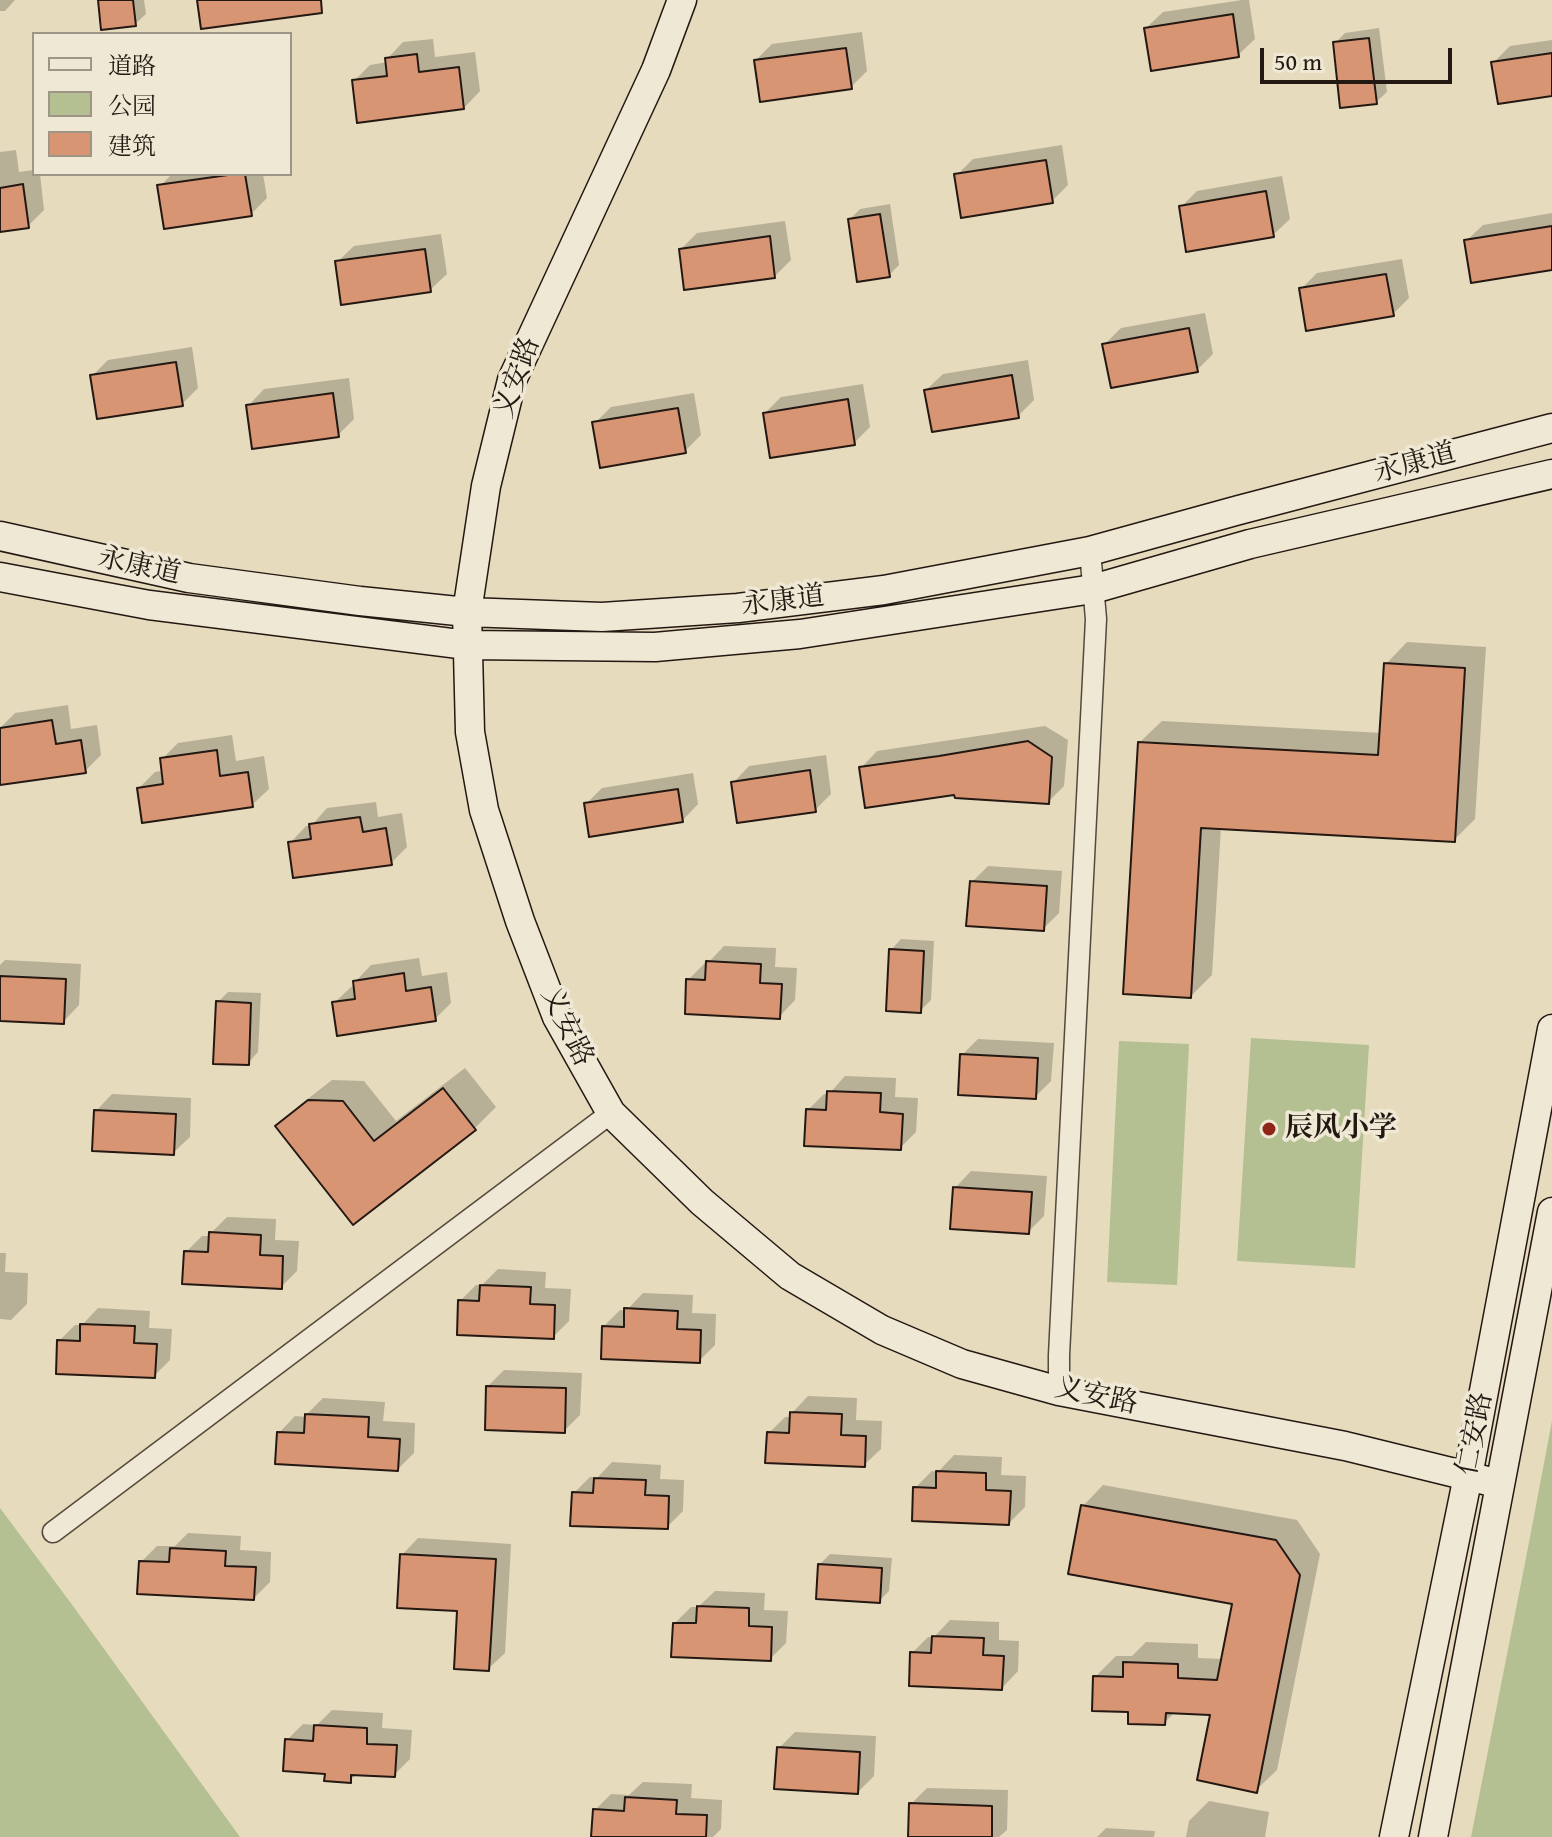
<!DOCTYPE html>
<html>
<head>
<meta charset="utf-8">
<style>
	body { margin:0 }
	#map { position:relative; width:1552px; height:1837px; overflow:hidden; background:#e6dbbd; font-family:"Gentium Book Plus","Noto Serif SC",serif }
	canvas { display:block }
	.legend { position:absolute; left:32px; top:32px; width:260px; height:144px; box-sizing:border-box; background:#efe8d4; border:2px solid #9e9587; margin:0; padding:10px 14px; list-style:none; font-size:24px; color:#241813 }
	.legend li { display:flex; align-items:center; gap:16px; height:40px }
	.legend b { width:40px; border:2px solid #9e9587 }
	.scale { position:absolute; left:1260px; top:48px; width:192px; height:36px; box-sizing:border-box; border:4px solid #241813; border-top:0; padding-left:10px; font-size:24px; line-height:28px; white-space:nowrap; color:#241813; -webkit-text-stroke:6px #efe8d4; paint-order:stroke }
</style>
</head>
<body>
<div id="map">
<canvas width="1552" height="1837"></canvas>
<ul class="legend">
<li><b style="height:10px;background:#efe8d4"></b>道路</li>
<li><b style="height:22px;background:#b4c092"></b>公园</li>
<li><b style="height:22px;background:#d79573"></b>建筑</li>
</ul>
<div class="scale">50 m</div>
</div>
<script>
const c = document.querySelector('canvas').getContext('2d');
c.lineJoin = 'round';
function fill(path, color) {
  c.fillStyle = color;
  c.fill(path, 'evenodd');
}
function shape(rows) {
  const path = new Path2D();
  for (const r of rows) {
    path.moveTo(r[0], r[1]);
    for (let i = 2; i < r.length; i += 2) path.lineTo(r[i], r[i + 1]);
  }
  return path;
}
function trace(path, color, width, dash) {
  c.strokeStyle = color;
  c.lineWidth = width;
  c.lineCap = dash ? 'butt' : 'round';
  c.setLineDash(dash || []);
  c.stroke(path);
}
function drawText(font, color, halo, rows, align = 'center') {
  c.font = font + ' "Gentium Book Plus","Noto Serif SC",serif';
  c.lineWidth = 7;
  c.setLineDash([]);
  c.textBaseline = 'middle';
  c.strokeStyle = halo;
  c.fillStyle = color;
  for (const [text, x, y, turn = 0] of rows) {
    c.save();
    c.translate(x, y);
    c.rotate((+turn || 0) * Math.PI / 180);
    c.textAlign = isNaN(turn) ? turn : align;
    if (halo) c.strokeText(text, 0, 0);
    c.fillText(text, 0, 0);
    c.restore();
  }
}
fill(shape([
	[1251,1038,1369,1045,1355,1268,1237,1261],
	[1119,1041,1189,1044,1177,1285,1107,1282],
	[1552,1421,1552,1837,1471,1837,1526,1558],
	[0,1508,73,1606,240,1837,0,1837]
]), '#b4c092');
fill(shape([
	[0,0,15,0,5,11,0,11],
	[100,0,144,0,146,14,135,24],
	[1242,0,1249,0,1255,39,1238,55,1146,28,1163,12],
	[1379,28,1387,92,1376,102,1335,43,1345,33],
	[862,32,867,71,851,87,756,60,772,44],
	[433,39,435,57,475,52,480,91,464,108,354,81,370,65,388,62,387,59,403,42],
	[1552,40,1552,94,1494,62,1510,46],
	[1062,145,1068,185,1052,201,957,175,973,159],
	[16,150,19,172,34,170,34,174,40,174,44,210,28,226,0,230,0,152],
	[172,174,263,174,267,198,251,214,160,186],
	[1282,176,1290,219,1273,235,1181,207,1197,191],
	[890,204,899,265,889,275,850,219,860,209],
	[1552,213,1552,268,1466,241,1483,225],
	[785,221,791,260,775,276,681,249,697,233],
	[441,234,447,274,430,290,337,262,354,246],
	[1402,259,1409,298,1393,314,1301,289,1317,273],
	[1205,313,1213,354,1197,370,1105,344,1121,328],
	[192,347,198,388,182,404,92,376,108,360],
	[1028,360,1034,400,1018,416,926,390,943,374],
	[349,378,354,419,338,435,248,406,264,389],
	[863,384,870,427,854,443,765,413,781,397],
	[694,393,701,435,685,451,595,423,611,407],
	[1407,642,1486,647,1475,819,1454,840,1221,827,1212,975,1191,996,1140,742,1162,721,1382,733,1386,664],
	[68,705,71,729,97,725,101,755,85,771,0,783,0,728,15,713],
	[1045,726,1068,740,1064,786,1048,802,956,793,861,768,877,751],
	[232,735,236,761,264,756,269,789,252,805,139,788,155,772,163,771,162,759,178,743],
	[826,755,831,794,815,810,733,783,749,766],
	[693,773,698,804,682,821,586,804,602,788],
	[376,802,378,817,402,813,407,847,391,863,290,843,306,826,311,826,327,808],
	[988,866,1062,871,1059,913,1043,929,972,882],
	[901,939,934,941,931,1000,920,1011,891,950],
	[724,946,776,948,775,967,797,968,795,1000,779,1017,688,980,705,963,707,964],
	[419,958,422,976,447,972,451,1003,435,1019,334,1003,351,987,355,986,355,982,371,965],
	[5,960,81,964,79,1005,63,1022,0,1019,0,965],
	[228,992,261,993,258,1052,248,1063,218,1002],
	[978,1039,1054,1043,1051,1081,1035,1097,962,1055],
	[465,1068,496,1107,475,1128,353,1222,278,1126,300,1105,332,1080,364,1081,396,1121],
	[845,1076,896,1078,895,1097,918,1098,916,1132,900,1148,808,1110,824,1094,829,1094],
	[112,1094,191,1098,190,1137,173,1153,96,1111],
	[971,1171,1047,1176,1044,1216,1028,1232,955,1188],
	[227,1217,276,1219,275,1240,299,1241,297,1271,281,1287,186,1252,202,1236,211,1236,211,1233],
	[0,1253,6,1253,5,1272,28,1273,27,1304,11,1320,0,1319],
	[498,1269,546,1272,545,1288,571,1289,569,1321,553,1337,460,1301,476,1285,482,1285],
	[643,1293,693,1295,692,1313,716,1314,715,1345,699,1361,604,1326,620,1310,626,1311],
	[98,1308,150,1311,149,1328,172,1329,170,1360,154,1376,59,1341,75,1325,82,1325],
	[504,1370,582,1373,580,1415,564,1431,488,1386],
	[808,1396,857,1398,856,1420,882,1421,881,1449,864,1465,769,1433,785,1417,792,1417,792,1413],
	[323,1398,385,1402,383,1421,415,1423,414,1453,398,1469,279,1433,295,1416,307,1417,307,1414],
	[954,1455,1002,1457,1001,1475,1026,1476,1025,1507,1009,1523,915,1488,932,1471,938,1472],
	[612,1462,661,1465,660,1479,684,1480,683,1511,667,1527,574,1493,590,1477,598,1477],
	[1103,1485,1297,1520,1320,1554,1277,1770,1256,1790,1213,1713,1176,1711,1164,1723,1130,1710,1095,1677,1116,1656,1132,1656,1146,1642,1198,1644,1198,1658,1223,1659,1235,1602,1083,1506],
	[188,1533,241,1536,240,1550,271,1552,270,1582,254,1598,141,1562,157,1546,175,1546],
	[418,1538,511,1544,505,1653,488,1669,459,1609,402,1555],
	[830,1554,892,1558,889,1591,879,1601,820,1564],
	[715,1591,765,1593,764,1610,788,1611,786,1643,770,1659,675,1623,691,1607,698,1607],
	[950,1620,999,1622,999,1640,1019,1641,1018,1671,1002,1688,912,1653,928,1637,934,1637],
	[332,1710,383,1713,382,1728,412,1730,410,1759,394,1775,357,1773,350,1781,287,1740,303,1724,317,1725],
	[795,1732,876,1736,874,1776,858,1792,779,1748],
	[643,1782,692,1784,691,1798,722,1800,721,1829,713,1837,593,1837,595,1810,611,1794,629,1795],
	[927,1788,1008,1790,1007,1830,999,1837,910,1837,911,1804],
	[1209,1801,1269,1812,1265,1837,1186,1837,1189,1821],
	[1106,1828,1155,1831,1154,1837,1097,1837]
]), '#0003');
const building = shape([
	[98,0,133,0,136,26,101,30,98,0],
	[197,0,321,0,322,13,201,29,197,0],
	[1233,14,1239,57,1151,71,1144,28,1233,14],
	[1369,38,1377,104,1340,108,1333,42,1369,38],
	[846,48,852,89,760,102,754,60,846,48],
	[1552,53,1552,96,1498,104,1491,62,1552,53],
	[417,54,419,72,459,67,464,109,357,123,352,80,387,76,385,58,417,54],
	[1046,160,1053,203,961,218,954,174,1046,160],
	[235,174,245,174,252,216,164,229,157,185,235,174],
	[23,184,29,228,0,232,0,188,23,184],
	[1266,191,1274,237,1186,252,1179,206,1266,191],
	[880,214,890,277,857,282,848,219,880,214],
	[1552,226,1552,270,1471,283,1464,240,1552,226],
	[770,236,775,278,684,290,679,249,770,236],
	[425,249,431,292,341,305,335,261,425,249],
	[1386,274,1394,316,1306,331,1299,288,1386,274],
	[1189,328,1198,372,1111,388,1102,344,1189,328],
	[176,362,183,406,97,419,90,375,176,362],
	[1012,375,1019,418,932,432,924,390,1012,375],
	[333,393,339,437,252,449,246,405,333,393],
	[848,399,855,445,770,458,763,413,848,399],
	[678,408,686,453,600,468,592,422,678,408],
	[1384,663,1465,668,1455,842,1201,828,1191,998,1123,994,1138,742,1378,755,1384,663],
	[52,720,56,744,81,740,86,773,0,785,0,728,52,720],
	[1028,741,1052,757,1049,804,955,798,954,795,865,808,859,767,939,756,1028,741],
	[217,750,220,776,248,772,253,807,142,823,137,788,163,784,160,758,217,750],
	[810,770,816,812,737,823,731,782,810,770],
	[678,789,683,822,589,837,584,803,678,789],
	[360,817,363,832,386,828,392,865,293,878,288,842,311,839,309,824,360,817],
	[970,881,1047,886,1044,931,966,926,970,881],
	[889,949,924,951,921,1013,886,1011,889,949],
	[706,961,761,964,760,983,782,984,780,1019,685,1014,686,979,705,980,706,961],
	[404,973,406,991,431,987,436,1021,337,1036,332,1002,355,999,353,981,404,973],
	[0,976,66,979,64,1024,0,1021,0,976],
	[216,1001,251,1003,249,1065,213,1064,216,1001],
	[960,1054,1038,1058,1036,1099,958,1095,960,1054],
	[443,1088,476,1130,353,1225,275,1126,308,1100,343,1101,374,1141,443,1088],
	[827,1091,881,1093,880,1112,903,1114,901,1150,804,1146,806,1109,826,1110,827,1091],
	[94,1110,176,1114,174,1155,92,1151,94,1110],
	[953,1187,1032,1192,1029,1234,950,1229,953,1187],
	[209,1232,261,1235,260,1255,283,1256,282,1289,182,1284,184,1251,208,1252,209,1232],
	[480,1285,531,1287,530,1304,555,1305,554,1339,457,1335,458,1300,479,1301,480,1285],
	[624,1308,678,1311,677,1329,701,1330,700,1363,601,1359,602,1326,624,1327,624,1308],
	[80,1324,135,1326,134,1343,157,1344,155,1378,56,1374,57,1340,80,1341,80,1324],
	[486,1386,566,1388,565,1433,485,1430,486,1386],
	[790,1412,842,1414,841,1435,866,1436,865,1467,765,1463,767,1432,789,1433,790,1412],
	[305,1414,369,1417,368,1437,400,1439,398,1471,275,1464,277,1432,304,1433,305,1414],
	[936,1471,986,1473,986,1490,1011,1491,1009,1525,912,1521,913,1487,936,1488,936,1471],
	[594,1478,646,1480,645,1495,669,1496,668,1529,570,1526,572,1492,593,1493,594,1478],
	[1081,1505,1276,1540,1300,1575,1257,1793,1197,1780,1210,1715,1166,1713,1165,1725,1128,1724,1128,1712,1092,1711,1093,1676,1123,1677,1123,1662,1178,1664,1178,1678,1217,1680,1232,1604,1068,1574,1081,1505],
	[170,1548,226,1551,225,1566,256,1567,254,1600,137,1594,139,1561,169,1562,170,1548],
	[400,1554,496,1559,489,1671,454,1669,457,1611,397,1608,400,1554],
	[818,1564,882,1568,880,1603,816,1599,818,1564],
	[697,1606,749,1608,749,1626,772,1627,771,1661,671,1657,673,1623,696,1623,697,1606],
	[932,1636,984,1638,983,1655,1004,1656,1002,1690,909,1686,910,1652,931,1653,932,1636],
	[314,1725,367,1728,367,1744,397,1745,395,1777,351,1775,351,1783,324,1781,325,1774,283,1771,285,1739,313,1741,314,1725],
	[777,1747,860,1752,858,1794,774,1789,777,1747],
	[625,1797,677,1800,676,1814,707,1815,706,1837,591,1837,593,1809,624,1811,625,1797],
	[909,1803,992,1806,992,1837,908,1837,909,1803]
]);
fill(building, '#d79573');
trace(building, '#241813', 2);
const street = shape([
	[1059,1391,1059,1355,1096,619,1090,551],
	[53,1532,611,1113]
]);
const secondary = shape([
	[682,0,656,70,512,380,486,486,467,612,470,732,484,810,520,921,557,1017,611,1113,702,1202,790,1276,882,1330,962,1364,1059,1391,1345,1446,1500,1484],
	[0,536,189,578,360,601,467,612,602,617,738,608,884,590,1090,551,1239,510,1552,428],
	[0,577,149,605,467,645,655,647,800,634,1093,589,1250,544,1552,474],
	[1394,1837,1468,1476,1552,1029],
	[1433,1837,1552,1212]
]);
trace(street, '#54493e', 23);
trace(secondary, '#241813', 31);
trace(street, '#efe8d4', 20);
trace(secondary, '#efe8d4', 28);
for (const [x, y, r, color] of [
	[1269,1129,8,"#8f2418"]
]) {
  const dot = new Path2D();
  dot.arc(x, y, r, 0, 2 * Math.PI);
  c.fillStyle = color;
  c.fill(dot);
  trace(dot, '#efe8d4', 3);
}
drawText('28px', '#241813', '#efe8d4', [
	["义安路",518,378,-70],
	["永康道",1415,464,-15],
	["永康道",139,567,12],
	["永康道",783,602,-7],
	["义安路",566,1027,64],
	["义安路",1096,1397,12],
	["仁安路",1476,1434,-79]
]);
drawText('bold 28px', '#241813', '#efe8d4', [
	["辰风小学",1285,1129]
], 'left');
</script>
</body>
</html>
